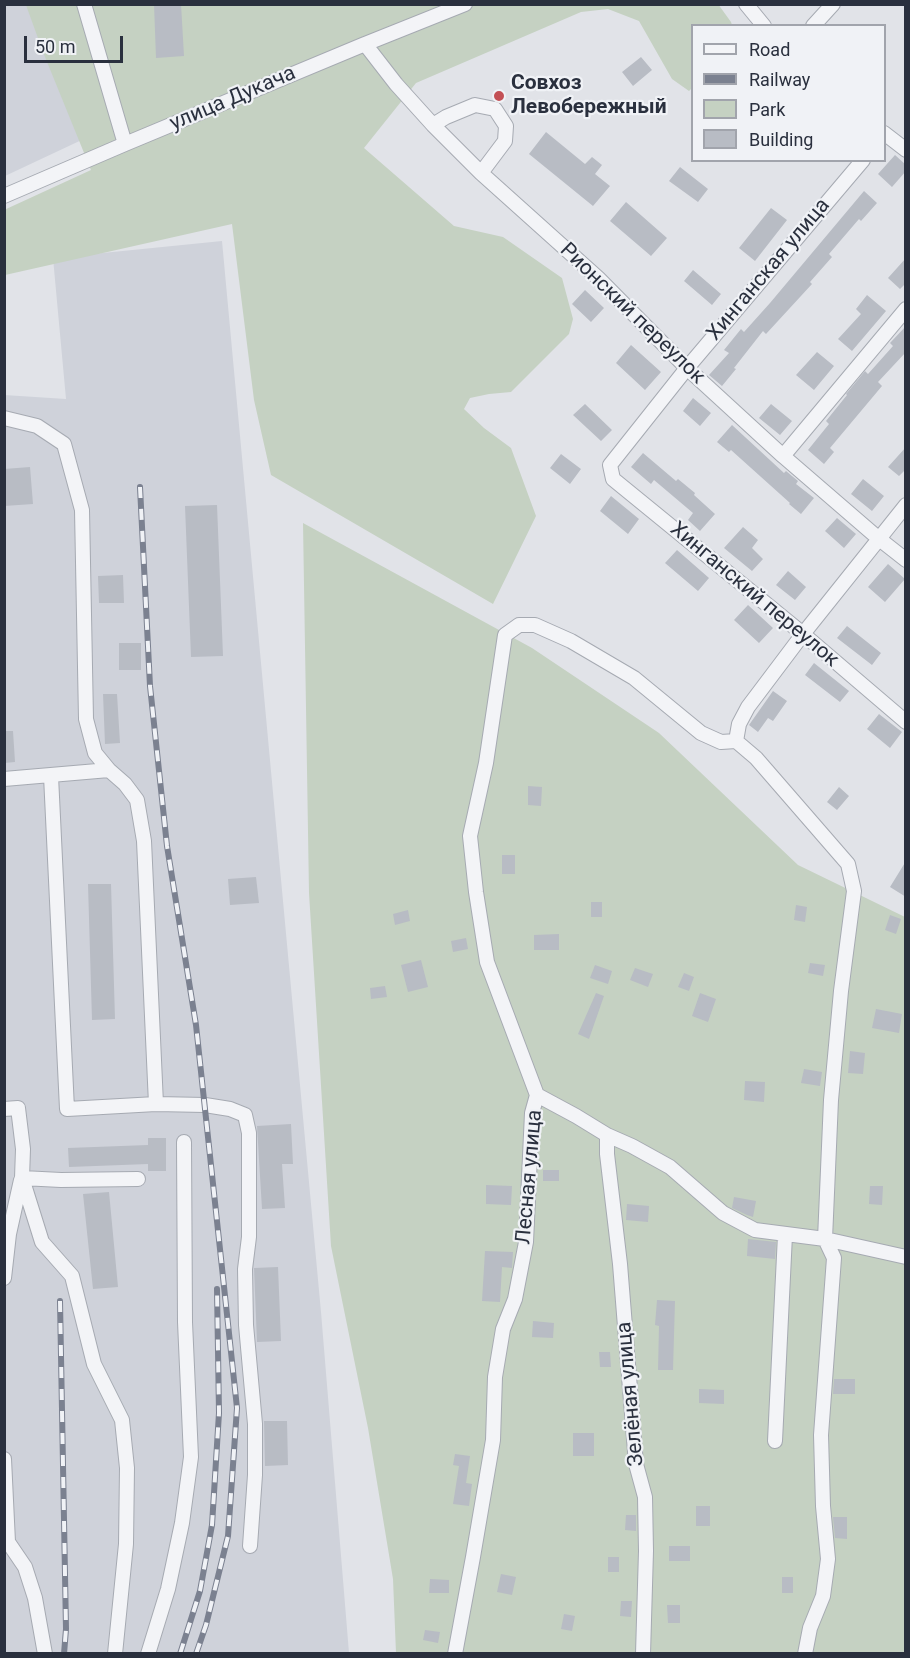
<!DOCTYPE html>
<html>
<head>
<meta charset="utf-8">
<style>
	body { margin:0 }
	#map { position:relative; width:910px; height:1658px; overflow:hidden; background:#e1e3e8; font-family:Roboto,sans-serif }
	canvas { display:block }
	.frame { position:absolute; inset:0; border:6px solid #2a303e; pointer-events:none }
	.legend { position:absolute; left:691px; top:24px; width:195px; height:138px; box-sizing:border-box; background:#f0f2f6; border:2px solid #a1a4ac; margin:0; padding:8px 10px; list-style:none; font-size:18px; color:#2a303e }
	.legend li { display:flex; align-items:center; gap:12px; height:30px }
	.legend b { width:30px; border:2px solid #a1a4ac }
	.scale { position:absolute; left:24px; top:36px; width:99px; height:27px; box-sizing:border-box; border:3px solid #2a303e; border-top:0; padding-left:8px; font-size:18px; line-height:21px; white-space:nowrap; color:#2a303e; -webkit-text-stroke:4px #f0f2f6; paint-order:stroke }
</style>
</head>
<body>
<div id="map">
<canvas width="910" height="1658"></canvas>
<div class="frame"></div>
<ul class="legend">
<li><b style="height:8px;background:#f3f4f7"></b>Road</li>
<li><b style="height:8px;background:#7b8190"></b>Railway</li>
<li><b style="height:16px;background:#c5d1c2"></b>Park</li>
<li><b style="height:16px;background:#b8bcc4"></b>Building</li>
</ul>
<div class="scale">50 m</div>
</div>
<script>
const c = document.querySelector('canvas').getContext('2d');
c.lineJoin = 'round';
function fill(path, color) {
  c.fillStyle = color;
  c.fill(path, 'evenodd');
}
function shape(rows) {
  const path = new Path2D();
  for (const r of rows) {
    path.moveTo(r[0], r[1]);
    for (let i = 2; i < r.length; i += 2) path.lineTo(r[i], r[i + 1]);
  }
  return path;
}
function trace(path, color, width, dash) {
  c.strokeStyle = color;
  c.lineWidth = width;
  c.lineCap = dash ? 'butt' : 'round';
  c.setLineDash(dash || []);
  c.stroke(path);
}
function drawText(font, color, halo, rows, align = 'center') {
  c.font = font + ' Roboto,sans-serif';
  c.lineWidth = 4.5;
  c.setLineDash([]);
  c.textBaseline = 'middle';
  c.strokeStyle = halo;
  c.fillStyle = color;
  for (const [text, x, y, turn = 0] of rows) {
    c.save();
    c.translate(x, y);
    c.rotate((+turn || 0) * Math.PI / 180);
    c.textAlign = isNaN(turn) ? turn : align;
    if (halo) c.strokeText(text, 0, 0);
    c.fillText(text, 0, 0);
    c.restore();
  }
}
fill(shape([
	[4,5,40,5,88,137,5,176],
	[222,241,321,1312,349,1653,5,1653,4,395,66,399,53,258]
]), '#cfd2da');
fill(shape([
	[718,4,731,22,732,25,692,26,692,88,689,91,672,79,639,21,608,9,581,12,416,83,364,148,454,226,503,237,562,278,573,319,569,334,511,392,489,394,470,398,464,409,484,428,511,448,536,516,493,604,271,475,254,400,232,224,5,275,4,210,91,170,43,52,26,5],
	[303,523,532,648,659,733,798,865,905,917,905,1653,396,1653,393,1579,368,1428,331,1246,309,893]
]), '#c5d1c2');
fill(shape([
	[154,4,181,4,184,56,156,58],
	[641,57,652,70,633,86,622,72],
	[546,132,585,164,592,157,602,165,595,174,610,186,593,206,529,154],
	[895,155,906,165,906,171,892,187,878,174],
	[680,167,708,189,698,202,669,181],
	[864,191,877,203,861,221,859,219,829,254,832,257,810,282,812,284,766,334,763,331,734,368,736,369,722,386,709,375,729,353,724,350,741,329,744,332,770,303],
	[626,202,667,238,651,256,610,221],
	[771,208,787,220,755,261,739,248],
	[906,258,906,283,900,289,888,278],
	[693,270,721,294,712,305,684,281],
	[585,290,604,308,591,322,572,304],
	[867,295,886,311,852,351,838,339,861,314,856,309],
	[906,326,906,352,878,382,882,386,830,448,834,452,824,464,808,450,829,424,826,421,847,395,846,394,865,371,868,374,893,346,890,343],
	[631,345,661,372,645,390,616,363],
	[817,352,834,366,814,390,796,375],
	[693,398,711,413,700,426,683,411],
	[585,404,612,430,601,441,573,415],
	[771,404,792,421,780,435,759,418],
	[732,425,784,473,786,471,798,481,796,484,814,498,801,514,789,504,790,503,731,450,729,452,717,442],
	[906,447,906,469,899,476,888,467],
	[643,453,676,481,678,479,695,493,694,495,715,514,700,531,688,520,693,513,654,480,651,484,631,467],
	[561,454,581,469,570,484,550,468],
	[30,467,33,504,4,506,4,469],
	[863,479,884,496,872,511,851,494],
	[611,496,639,519,628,534,600,511],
	[217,505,223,656,191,657,185,506],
	[837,518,856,534,844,548,825,531],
	[743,527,758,540,752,548,763,559,752,571,724,548],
	[677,550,709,578,698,591,665,563],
	[888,564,905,579,885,602,868,587],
	[788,571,806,587,795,600,776,585],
	[123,575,124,603,99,603,98,576],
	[748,605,773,628,759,643,734,620],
	[847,626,881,653,872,665,837,638],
	[119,643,141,643,141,670,119,670],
	[814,663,849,691,840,702,805,675],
	[773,691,787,701,773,721,768,718,758,732,749,725],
	[103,694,117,694,120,743,105,744],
	[879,714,902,732,890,748,867,729],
	[4,731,13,731,15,762,4,763],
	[528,786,542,787,541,806,528,805],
	[839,787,849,796,837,810,827,802],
	[502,855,515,855,515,874,502,874],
	[906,861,906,897,890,887],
	[256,877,259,903,230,905,228,879],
	[88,884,111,884,115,1019,92,1020],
	[591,902,602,902,602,917,591,917],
	[796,905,807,907,805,922,794,920],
	[408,910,410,921,395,925,393,914],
	[890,915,901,919,896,934,885,930],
	[559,934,559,950,534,950,534,935],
	[466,938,468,949,453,952,451,941],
	[421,960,428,987,408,992,401,965],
	[810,963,825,965,823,976,808,973],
	[595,965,612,971,608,984,590,978],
	[635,968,653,974,648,987,630,980],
	[684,973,694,977,689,991,678,987],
	[385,986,387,997,371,999,370,988],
	[596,993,604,996,589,1039,578,1034],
	[700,993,716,999,708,1022,692,1016],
	[876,1009,902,1014,899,1033,872,1028],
	[850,1051,865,1053,863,1074,848,1073],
	[804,1069,822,1072,820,1086,801,1083],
	[745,1081,765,1082,764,1102,744,1100],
	[291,1124,293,1164,282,1164,285,1208,262,1209,257,1126],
	[148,1138,166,1138,166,1171,148,1171,148,1164,69,1167,68,1148,148,1145],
	[543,1170,559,1170,559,1181,543,1181],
	[486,1185,512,1186,511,1205,486,1204],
	[870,1186,883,1186,882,1205,869,1204],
	[109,1192,118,1287,93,1289,83,1194],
	[734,1197,756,1201,753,1217,747,1215,732,1208],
	[627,1204,649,1206,648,1222,626,1220],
	[748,1239,776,1242,775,1259,747,1256],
	[485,1251,513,1252,512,1268,502,1267,500,1302,482,1301],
	[278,1267,281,1341,257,1342,254,1268],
	[657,1300,675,1301,673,1370,658,1370,659,1326,655,1325],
	[533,1321,554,1323,553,1338,532,1337],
	[599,1352,610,1352,611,1367,600,1367],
	[834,1379,855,1379,855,1394,833,1394],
	[699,1389,724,1390,724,1404,699,1403],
	[264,1421,287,1421,288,1465,265,1466],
	[573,1433,594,1433,594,1456,573,1456],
	[455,1454,470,1456,466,1483,472,1484,469,1506,453,1504,459,1466,453,1465],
	[696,1506,710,1506,710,1526,696,1526],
	[626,1515,636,1515,636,1531,625,1530],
	[833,1517,847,1517,847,1539,835,1538],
	[669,1546,690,1546,690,1561,669,1561],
	[608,1557,619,1557,619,1572,608,1572],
	[501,1574,516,1577,512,1595,497,1592],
	[782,1577,793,1577,793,1593,782,1593],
	[430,1579,449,1580,449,1593,429,1593],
	[621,1601,632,1601,631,1617,620,1616],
	[667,1605,680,1605,680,1623,668,1623],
	[564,1614,575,1616,572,1631,561,1629],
	[425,1630,440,1632,438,1643,423,1640]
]), '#b8bcc4');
const minor = shape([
	[84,4,125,144],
	[746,4,764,26],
	[813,26,833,4],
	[365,44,465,4],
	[433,125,446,117,475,105,495,109,506,126,505,141,481,173],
	[884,133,906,150],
	[863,160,687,368,610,465,613,479,803,634,906,722],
	[4,196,125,144,365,44,396,84,433,125,481,173,598,278,687,368,783,456,878,538,906,560],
	[4,418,37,426,64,444,82,510,86,719,95,753,109,770,125,784,137,800,144,841,156,1104],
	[783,456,906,309],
	[51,776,67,1109,156,1104,205,1105,230,1109,245,1115,249,1133,249,1237,245,1269,246,1325,255,1424,255,1475,250,1546],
	[4,779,109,770],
	[537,1095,576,1116,607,1135,632,1146,670,1167,723,1213,755,1230,825,1239,906,1257],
	[4,1109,18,1108,23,1149,22,1178,61,1180,138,1179],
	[607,1135,607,1154,620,1264,636,1464,645,1497,646,1551,643,1654],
	[22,1178,42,1242,72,1276,94,1364,122,1420,127,1468,126,1544,115,1654],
	[4,1278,9,1234,21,1180],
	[775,1441,785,1235],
	[4,1459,8,1542,25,1567,35,1598,45,1654],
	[148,1654,168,1589,182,1523,191,1457,185,1322,184,1142],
	[455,1654,473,1557,493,1440,495,1377,503,1329,515,1299,526,1242,532,1113,537,1095,487,962,476,892,470,836,486,763,505,635,519,625,535,625,571,641,634,678,701,733,721,742,736,741],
	[805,1654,810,1628,823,1596,828,1559,823,1506,821,1435,834,1258,825,1239,831,1100,841,991,854,891,848,864,756,758,736,741,739,724,748,707,803,634,906,505]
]);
trace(minor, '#a6aab2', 16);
trace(minor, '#f3f4f7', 14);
const rail = shape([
	[140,487,150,686,167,846,196,1025,237,1408,228,1536,206,1625,196,1654],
	[60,1301,66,1629,64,1654],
	[180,1654,200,1591,212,1525,219,1413,217,1289]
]);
trace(rail, '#7b8190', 6);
trace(rail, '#f0f2f6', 4, [11]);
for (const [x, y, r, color] of [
	[499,96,6,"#c35055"]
]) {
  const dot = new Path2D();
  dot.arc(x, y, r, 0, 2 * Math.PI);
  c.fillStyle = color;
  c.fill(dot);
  trace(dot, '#f0f2f6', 2);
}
drawText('bold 21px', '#2a303e', '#f0f2f6', [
	["Совхоз",511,84],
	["Левобережный",511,108]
], 'left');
drawText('21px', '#2a303e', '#f0f2f6', [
	["улица Дукача",233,99,-23],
	["Хинганская улица",769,270,-50],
	["Рионский переулок",632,314,44],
	["Хинганский переулок",754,595,40],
	["Лесная улица",530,1177,-85],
	["Зелёная улица",631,1394,-95]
]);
</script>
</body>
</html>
